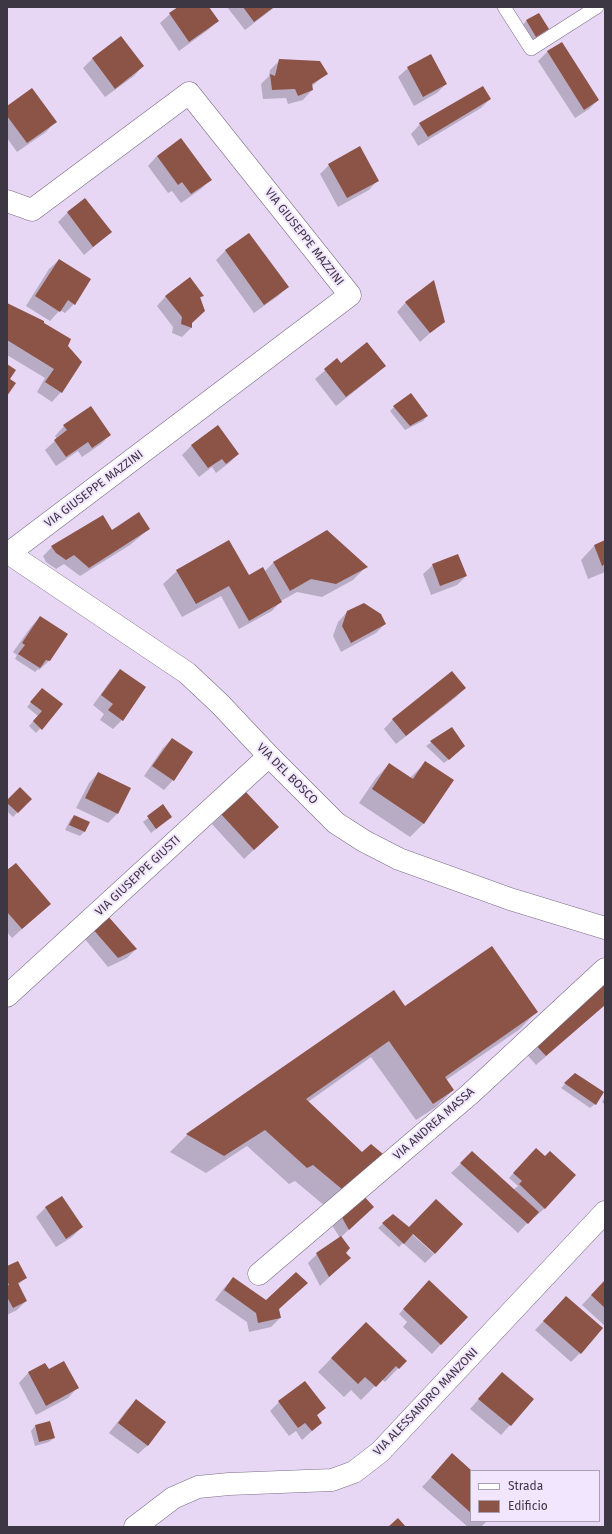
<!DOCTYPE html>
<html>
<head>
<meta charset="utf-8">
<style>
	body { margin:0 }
	#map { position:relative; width:612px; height:1534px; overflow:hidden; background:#e7d7f5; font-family:"Fira Sans",sans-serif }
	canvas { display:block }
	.frame { position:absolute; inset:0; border:8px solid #3d3743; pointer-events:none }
	.legend { position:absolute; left:470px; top:1470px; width:130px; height:52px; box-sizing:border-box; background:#f2e5fe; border:1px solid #aa9fb3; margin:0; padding:5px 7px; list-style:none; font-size:12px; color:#3d3743 }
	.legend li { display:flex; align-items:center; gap:8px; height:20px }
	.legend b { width:20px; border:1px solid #aa9fb3 }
</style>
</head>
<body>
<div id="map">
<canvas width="612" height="1534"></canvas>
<div class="frame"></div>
<ul class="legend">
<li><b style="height:5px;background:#fff"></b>Strada</li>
<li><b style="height:11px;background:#8c5347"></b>Edificio</li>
</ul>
</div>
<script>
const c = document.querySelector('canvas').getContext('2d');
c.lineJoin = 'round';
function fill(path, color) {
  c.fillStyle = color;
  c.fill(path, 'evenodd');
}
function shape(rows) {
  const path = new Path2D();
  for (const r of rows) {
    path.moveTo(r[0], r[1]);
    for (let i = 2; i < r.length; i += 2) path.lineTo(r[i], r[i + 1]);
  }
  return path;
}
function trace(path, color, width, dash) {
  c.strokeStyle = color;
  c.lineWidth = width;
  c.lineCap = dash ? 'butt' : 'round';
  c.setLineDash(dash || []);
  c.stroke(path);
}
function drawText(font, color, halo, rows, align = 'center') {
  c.font = font + ' "Fira Sans",sans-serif';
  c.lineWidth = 4;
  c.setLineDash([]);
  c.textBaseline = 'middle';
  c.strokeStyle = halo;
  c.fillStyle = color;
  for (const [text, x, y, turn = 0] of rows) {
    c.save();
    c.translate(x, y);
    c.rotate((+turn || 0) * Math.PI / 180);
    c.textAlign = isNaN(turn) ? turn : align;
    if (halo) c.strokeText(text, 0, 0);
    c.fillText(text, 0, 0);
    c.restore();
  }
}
fill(shape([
	[180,7,208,7,218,21,208,30,179,51,160,23,170,14],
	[227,7,275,7,245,30],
	[539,14,547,29,543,34,531,41,522,26,526,21],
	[121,37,143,66,134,76,105,97,83,68,92,59],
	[562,43,598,100,589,109,575,118,538,61,547,52],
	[280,60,327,73,311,87,312,90,303,100,288,104,286,98,263,99,261,84,269,76,270,70],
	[408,68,446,84,437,93,414,106,398,77],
	[490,99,481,108,418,146,411,134,420,124],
	[7,107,55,122,46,132,17,152,7,138],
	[181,139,210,180,201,189,181,203,172,191,168,193,148,166,157,156],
	[329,165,378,180,369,190,338,207,320,174],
	[85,199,111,232,84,255,58,222,67,213],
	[249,234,287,287,278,296,254,313,216,260,225,251],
	[59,260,74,304,65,313,60,310,50,321,26,306,49,269],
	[166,296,203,296,199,299,191,323,191,328,182,337,172,333,173,327,157,306],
	[406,302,444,321,420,342,397,312],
	[7,305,42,323,66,347,61,392,52,402,37,392,45,378,7,355],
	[337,360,341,365,384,366,375,375,336,406,315,379],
	[394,407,427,416,423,421,405,430,390,411],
	[91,408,110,435,101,444,82,457,78,451,56,466,45,450,57,439,55,436,64,426],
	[217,426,238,454,229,463,216,473,212,467,199,477,182,455,191,446],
	[149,529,130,545,80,576,64,564,56,569,46,562,43,556,52,547,112,531],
	[605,542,605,572,588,579,581,560,594,546],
	[273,563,366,567,353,580,322,597,297,592,281,601,272,611,239,629,221,596,182,617,163,584,177,571,244,578,264,572],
	[433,565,466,576,457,585,431,595,423,574],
	[347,612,385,624,376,633,341,652,333,636,338,622],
	[40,617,67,635,49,661,39,670,38,669,35,672,15,659,17,655,13,652,31,627],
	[120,670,122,720,113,729,100,720,104,714,93,705,111,680],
	[465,688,455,698,396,744,384,729,393,719],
	[38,694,62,705,36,733,29,726,38,716,27,707],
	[451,728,459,751,444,763,426,746],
	[172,739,192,753,173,780,164,790,144,776,163,748],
	[426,762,452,780,423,824,410,837,359,803,376,778,389,764,410,778],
	[98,773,117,814,108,823,76,808,89,783],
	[245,793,260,844,244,859,212,824],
	[30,799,13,817,7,811,7,801],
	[163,806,166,821,151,833,143,822],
	[74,816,88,822,84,832,80,836,65,830,70,820],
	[7,872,50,904,12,938,7,932],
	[93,929,136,949,127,958,108,967,84,938],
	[393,991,405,1008,537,1011,520,1029,446,1080,453,1090,436,1107,416,1120,371,1057,308,1102,362,1153,381,1155,325,1206,295,1181,289,1184,247,1146,206,1173,170,1152,187,1135],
	[605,1005,536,1065,525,1052],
	[575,1074,595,1104,590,1108,561,1088],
	[605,1097,605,1105,602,1102],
	[472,1153,513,1190,518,1186,509,1178,532,1154,545,1157,545,1208,535,1217,534,1216,518,1233,451,1173],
	[46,1207,82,1227,72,1237,56,1247,36,1217],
	[340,1213,363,1216,341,1237,345,1253,340,1267,320,1286,308,1263,317,1254,340,1238,330,1222],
	[393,1215,412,1231,412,1234,434,1254,425,1263,403,1243,399,1247,378,1228],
	[7,1267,25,1278,18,1285,26,1301,17,1310,7,1315],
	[233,1278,278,1309,280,1318,271,1327,249,1332,247,1322,215,1300,224,1288],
	[605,1280,605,1326,582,1305],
	[429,1282,441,1344,432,1354,403,1327,407,1322,399,1314],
	[566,1297,580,1353,571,1362,535,1330],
	[352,1337,405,1361,385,1382,382,1379,361,1400,351,1390,344,1397,318,1372],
	[45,1364,48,1370,77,1388,68,1398,36,1415,19,1383,28,1373],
	[502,1373,533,1400,501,1435,470,1409],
	[136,1401,148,1445,138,1454,109,1433,127,1410],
	[279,1402,324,1408,316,1416,321,1423,302,1440,296,1431,289,1436,270,1411],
	[35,1426,54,1438,49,1442,35,1446,31,1431],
	[452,1455,471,1472,471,1521,487,1521,481,1527,468,1527,422,1487]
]), '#0003');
fill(shape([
	[178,7,209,7,219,21,189,42,169,13],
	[243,7,274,7,254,22],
	[539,13,549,29,536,37,526,20],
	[121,36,144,66,115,89,92,58],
	[562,42,599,100,584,110,547,51],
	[431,54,447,84,423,97,407,67],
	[279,59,320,61,328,74,312,84,313,90,298,96,295,89,272,90,270,74,275,76],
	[483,86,491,99,428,137,419,123],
	[32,88,57,122,27,143,7,116,7,106],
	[181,138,212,180,191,194,182,182,178,185,157,156],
	[360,146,379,181,347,198,328,164],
	[85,198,112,232,93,247,67,212],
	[249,233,289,287,264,305,225,250],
	[59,259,91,279,75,305,68,300,60,312,35,296],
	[190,277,204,296,200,297,205,311,192,323,192,328,181,324,182,317,165,296],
	[434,280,445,322,430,333,405,302],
	[7,303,44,321,44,323,71,339,68,346,82,362,62,393,45,382,54,369,7,340],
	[367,342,386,366,346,397,324,369,337,358,341,363],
	[7,364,16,370,10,379,16,383,7,396],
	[411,393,428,416,410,426,393,406],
	[91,406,111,435,92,448,88,442,66,457,54,440,67,430,63,425],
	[218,425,239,454,226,464,222,459,208,468,191,445],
	[139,512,150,529,89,568,74,555,66,560,56,553,51,546,103,515,112,530],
	[327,530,368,567,336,584,311,579,290,591,273,562],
	[229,540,249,575,263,567,282,602,249,621,229,586,196,604,176,570],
	[605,540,605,564,602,566,594,545],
	[458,554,467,576,440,586,432,564],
	[364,603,381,614,386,624,351,643,342,626,347,611],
	[40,616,68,634,50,661,46,660,40,668,18,654,25,645,22,643],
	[120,669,146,687,123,721,108,710,113,704,101,695],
	[452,671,466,688,406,736,392,719],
	[42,688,63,704,42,730,33,721,42,711,30,702],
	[452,727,465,746,449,760,430,741],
	[172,738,193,752,174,781,152,766],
	[425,761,454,780,424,824,372,789,389,763,413,779],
	[98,772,131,788,118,814,85,798],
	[20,787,32,799,18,813,7,803,7,800],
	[245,791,279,827,254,850,221,814],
	[163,804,172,817,156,829,147,816],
	[74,815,90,822,85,832,69,825],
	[16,863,51,904,22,929,7,912,7,870],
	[107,915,137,949,118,958,92,928],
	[492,946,538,1012,445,1077,454,1090,433,1104,389,1041,306,1099,362,1152,371,1144,383,1154,343,1190,313,1165,307,1168,265,1130,224,1156,186,1134,394,990,405,1006],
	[605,980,605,1005,546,1056,533,1042],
	[575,1073,604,1092,596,1105,564,1083],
	[536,1148,545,1156,550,1151,576,1175,545,1209,519,1184,522,1181,513,1173],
	[472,1151,539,1212,528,1224,460,1163],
	[362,1194,374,1207,349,1230,339,1212],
	[62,1196,83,1227,66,1239,45,1207],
	[436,1199,463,1224,435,1254,413,1234,404,1244,382,1223,393,1214,409,1227],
	[341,1236,350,1248,346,1253,351,1258,329,1277,316,1253],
	[18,1261,27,1278,18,1283,27,1301,13,1308,7,1297,7,1286,9,1285,7,1280,7,1266],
	[296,1272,308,1283,279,1309,281,1318,258,1323,256,1313,224,1290,233,1277,266,1300],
	[429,1280,468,1317,441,1345,403,1309],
	[605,1280,605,1308,591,1295],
	[566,1296,603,1328,581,1354,543,1321],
	[366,1322,407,1361,399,1369,396,1366,376,1387,365,1377,358,1384,331,1358],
	[64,1361,79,1388,46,1406,28,1372,45,1363,49,1369],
	[502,1372,534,1399,511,1426,478,1399],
	[305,1381,326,1408,317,1415,322,1423,312,1431,305,1423,298,1428,278,1401],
	[136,1399,166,1422,148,1446,118,1423],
	[50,1421,55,1438,39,1442,35,1425],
	[452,1453,471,1470,471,1513,431,1477],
	[398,1518,406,1527,388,1527]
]), '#8c5347');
const service = shape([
	[504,7,531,49,597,7]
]);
const minor = shape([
	[7,201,32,210,189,93,350,295,9,553],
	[7,996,269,756],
	[259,1274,470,1094,605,969],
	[135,1527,173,1498,198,1487,229,1484,332,1480,354,1472,380,1452,605,1212]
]);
const secondary = shape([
	[7,552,187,673,220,704,269,756,336,823,364,841,399,859,510,899,605,928]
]);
trace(service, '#7a6c86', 14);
trace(minor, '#7a6c86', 23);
trace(secondary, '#7a6c86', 23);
trace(service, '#fff', 13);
trace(minor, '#fff', 22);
trace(secondary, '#fff', 22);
drawText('12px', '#3d3743', '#f2e5fe', [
	["VIA GIUSEPPE MAZZINI",304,237,52],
	["VIA GIUSEPPE MAZZINI",94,489,-37],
	["VIA DEL BOSCO",287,774,45],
	["VIA GIUSEPPE GIUSTI",138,876,-43],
	["VIA ANDREA MASSA",434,1124,-41],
	["VIA ALESSANDRO MANZONI",426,1402,-46]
]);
</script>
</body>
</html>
